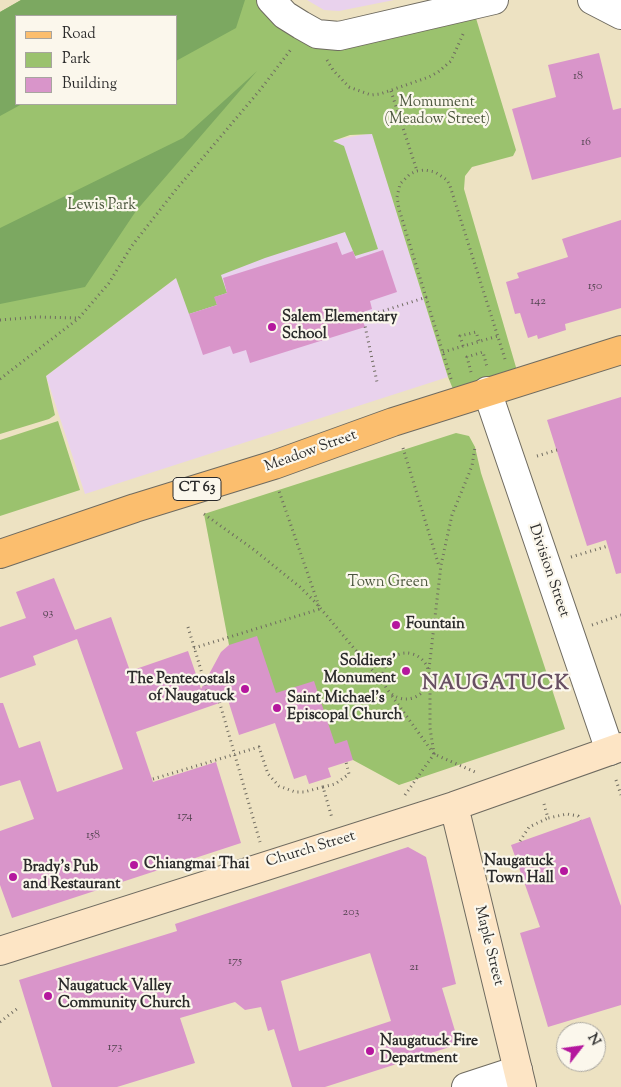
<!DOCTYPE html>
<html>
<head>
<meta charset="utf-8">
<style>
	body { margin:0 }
	#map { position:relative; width:621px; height:1087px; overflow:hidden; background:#ede2c2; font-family:"Sorts Mill Goudy",serif }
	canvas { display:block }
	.legend { position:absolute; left:15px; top:15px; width:162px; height:90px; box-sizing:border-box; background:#fbf7ec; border:1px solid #a8a59f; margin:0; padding:6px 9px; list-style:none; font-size:15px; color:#2b2b2b }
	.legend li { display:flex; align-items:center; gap:10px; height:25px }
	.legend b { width:25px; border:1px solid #a8a59f }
	.north { position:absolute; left:556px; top:1022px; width:50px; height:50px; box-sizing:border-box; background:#fbf7ec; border:1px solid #a8a59f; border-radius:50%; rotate:60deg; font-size:14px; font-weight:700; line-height:20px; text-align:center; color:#2b2b2b }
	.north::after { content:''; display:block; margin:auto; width:18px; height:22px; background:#b5179e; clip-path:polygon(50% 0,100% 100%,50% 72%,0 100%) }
</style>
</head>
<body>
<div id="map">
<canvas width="621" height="1087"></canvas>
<ul class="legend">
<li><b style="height:6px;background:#fbbe6e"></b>Road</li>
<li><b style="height:14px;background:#9bc26e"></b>Park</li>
<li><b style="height:14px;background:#d995ca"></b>Building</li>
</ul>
<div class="north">N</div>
</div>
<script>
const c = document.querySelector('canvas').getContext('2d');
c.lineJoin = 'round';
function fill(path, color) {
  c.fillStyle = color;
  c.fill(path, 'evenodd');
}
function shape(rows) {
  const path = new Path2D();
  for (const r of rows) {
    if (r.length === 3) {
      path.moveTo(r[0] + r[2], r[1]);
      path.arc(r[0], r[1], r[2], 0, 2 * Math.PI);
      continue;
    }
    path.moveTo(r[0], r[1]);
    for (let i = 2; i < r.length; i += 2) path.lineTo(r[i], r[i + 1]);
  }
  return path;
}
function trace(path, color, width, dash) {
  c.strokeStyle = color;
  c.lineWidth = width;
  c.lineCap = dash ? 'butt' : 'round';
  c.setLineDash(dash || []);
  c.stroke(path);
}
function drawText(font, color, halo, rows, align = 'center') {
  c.font = font + ' "Sorts Mill Goudy",serif';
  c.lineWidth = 4.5;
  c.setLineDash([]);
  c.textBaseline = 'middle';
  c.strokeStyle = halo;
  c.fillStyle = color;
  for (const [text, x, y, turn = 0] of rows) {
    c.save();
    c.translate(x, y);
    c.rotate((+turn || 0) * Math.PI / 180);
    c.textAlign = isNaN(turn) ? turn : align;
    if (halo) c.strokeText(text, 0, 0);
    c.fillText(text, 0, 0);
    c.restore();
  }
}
fill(shape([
	[307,0,394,0,339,11,324,10],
	[372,133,448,377,85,494,46,376,184,272,288,157,339,139]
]), '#e9d2ed');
fill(shape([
	[21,0,258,0,260,5,288,28,475,15,516,150,513,156,472,167,465,176,464,189,520,381,458,401,448,377,372,134,350,135,333,141,344,146,378,249,355,256,345,232,265,258,221,275,227,293,215,297,217,305,189,314,176,278,46,376,55,415,49,419,0,434,0,12],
	[16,16,176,16,176,104,16,104],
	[58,421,80,490,0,516,0,440],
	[456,433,469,436,475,447,481,473,565,729,399,785,353,760,274,694,229,645,204,514]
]), '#9bc26e');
fill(shape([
	[21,0,245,0,236,28,176,61,176,16,16,16,16,104,22,104,0,116,0,12],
	[257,71,136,211,85,287,0,304,0,228,183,138]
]), '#7ca861');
fill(shape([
	[599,53,613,110,621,108,621,157,532,180,512,109,556,97,548,65],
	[621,220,621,308,565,324,566,330,538,339,537,335,528,338,520,313,515,314,506,282,519,278,517,273,568,257,562,239],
	[337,242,342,255,353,251,356,259,383,250,397,292,370,301,372,309,360,313,365,327,250,363,246,350,233,354,230,346,203,355,189,314,217,305,214,297,227,293,223,278],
	[621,397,621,573,616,574,606,540,587,546,547,420],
	[54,578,75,630,111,617,130,671,188,651,201,689,221,652,229,645,257,636,276,693,314,681,335,744,347,740,353,760,328,768,331,777,309,784,306,775,294,779,275,723,239,735,228,700,136,732,153,782,216,762,241,843,12,918,0,885,0,831,34,819,20,780,0,786,0,703,3,703,19,748,40,741,57,792,123,769,77,639,33,656,36,665,0,678,0,627,26,618,16,592],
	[590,817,621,906,621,1005,548,1027,520,933,540,927,511,845],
	[408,847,426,857,456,984,442,988,459,1044,325,1087,292,1087,274,1029,268,1031,261,1007,245,1010,235,1002,180,1018,195,1063,117,1087,52,1087,19,980,177,931,175,924],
	[370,953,391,1021,299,1051,281,981]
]), '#d995ca');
const street = shape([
	[271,0,285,15,301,25,317,34,339,36,494,0],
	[592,0,621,15],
	[487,391,610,751],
	[466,1087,518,1070]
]);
const secondary = shape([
	[454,806,522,1087],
	[0,951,454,806,621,747]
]);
const primary = shape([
	[0,554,135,508,274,465,393,422,621,350]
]);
trace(street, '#6f6b60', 30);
trace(secondary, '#6f6b60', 30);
trace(primary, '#6f6b60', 30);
trace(shape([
	[327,60,333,70,349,87,371,95,380,94,429,77,438,72,451,61,464,32],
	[391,91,417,171],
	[362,312,377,382],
	[364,317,427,297],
	[0,320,37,317,78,318],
	[463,346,460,336,476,332,479,341],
	[443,352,498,336],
	[471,372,467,357,483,352,487,367],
	[0,379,79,318,109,283,131,247,174,192,260,90,292,48],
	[451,379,399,209,397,197,400,184,410,174,417,171,425,170,435,172,447,180,450,186,505,359],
	[403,448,439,566],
	[537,456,557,450],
	[204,514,253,549,300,587,316,603,384,684],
	[571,557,608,546],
	[592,625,621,615],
	[188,627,210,700,218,697,260,842],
	[194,648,320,609,279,491],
	[406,676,23],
	[429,669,441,565,452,515,472,466,475,447],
	[392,696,434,754,475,772],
	[153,779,259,747,268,774,279,786,295,792,304,792,323,787,332,818],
	[616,780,621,795],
	[323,787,335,784,349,774,346,762],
	[405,795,434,754,430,728,430,684],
	[544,804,548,818,567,814,578,816,581,820],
	[520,841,529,827,548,818],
	[0,1022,18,1008]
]), '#6f6b60', 3, [1, 4]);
trace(street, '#fff', 28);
trace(secondary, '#fde5c5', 28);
trace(primary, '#fbbe6e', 28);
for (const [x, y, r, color] of [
	[272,327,5,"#b5179e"],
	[396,625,5,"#b5179e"],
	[406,671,5,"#b5179e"],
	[245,689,5,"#b5179e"],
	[277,708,5,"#b5179e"],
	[134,865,5,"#b5179e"],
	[564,871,5,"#b5179e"],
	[13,877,5,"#b5179e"],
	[48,996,5,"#b5179e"],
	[370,1051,5,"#b5179e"]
]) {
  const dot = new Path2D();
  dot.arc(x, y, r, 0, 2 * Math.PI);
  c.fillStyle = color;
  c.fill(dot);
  trace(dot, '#fbf7ec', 2);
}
drawText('12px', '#564653', null, [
	["18",578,77],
	["16",586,143],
	["150",595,287],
	["142",538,302],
	["93",48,614],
	["174",185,817],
	["158",93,836],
	["203",351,913],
	["175",235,962],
	["21",414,968],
	["173",115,1048]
]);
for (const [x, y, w] of [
	[197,489,48]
]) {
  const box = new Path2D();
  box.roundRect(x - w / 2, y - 11.5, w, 23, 4);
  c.fillStyle = '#fbf7ec';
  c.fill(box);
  trace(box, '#2b2b2b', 1);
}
drawText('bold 14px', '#2b2b2b', null, [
	["CT 63",197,489]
]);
drawText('15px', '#4d583f', '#fbf7ec', [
	["Momument",437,103],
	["(Meadow Street)",437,120],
	["Lewis Park",102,206],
	["Town Green",388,583]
]);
drawText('bold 15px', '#2b2b2b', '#fbf7ec', [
	["Salem Elementary",282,318],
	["School",282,335],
	["Fountain",406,625],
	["Soldiers'",396,662,"right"],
	["Monument",396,679,"right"],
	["The Pentecostals",235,680,"right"],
	["of Naugatuck",235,697,"right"],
	["Saint Michael's",287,699],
	["Episcopal Church",287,716],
	["Naugatuck",554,862,"right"],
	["Town Hall",554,879,"right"],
	["Chiangmai Thai",144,865],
	["Brady's Pub",23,868],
	["and Restaurant",23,885],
	["Naugatuck Valley",58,987],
	["Community Church",58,1004],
	["Naugatuck Fire",380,1042],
	["Department",380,1059]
], 'left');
drawText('15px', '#2b2b2b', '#fbf7ec', [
	["Meadow Street",311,452,-20],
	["Division Street",548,571,71],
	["Church Street",311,850,-17],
	["Maple Street",488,946,76]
]);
c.letterSpacing = '1px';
drawText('bold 20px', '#685063', '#fbf7ec', [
	["NAUGATUCK",496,686]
]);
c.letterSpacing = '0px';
</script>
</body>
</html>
